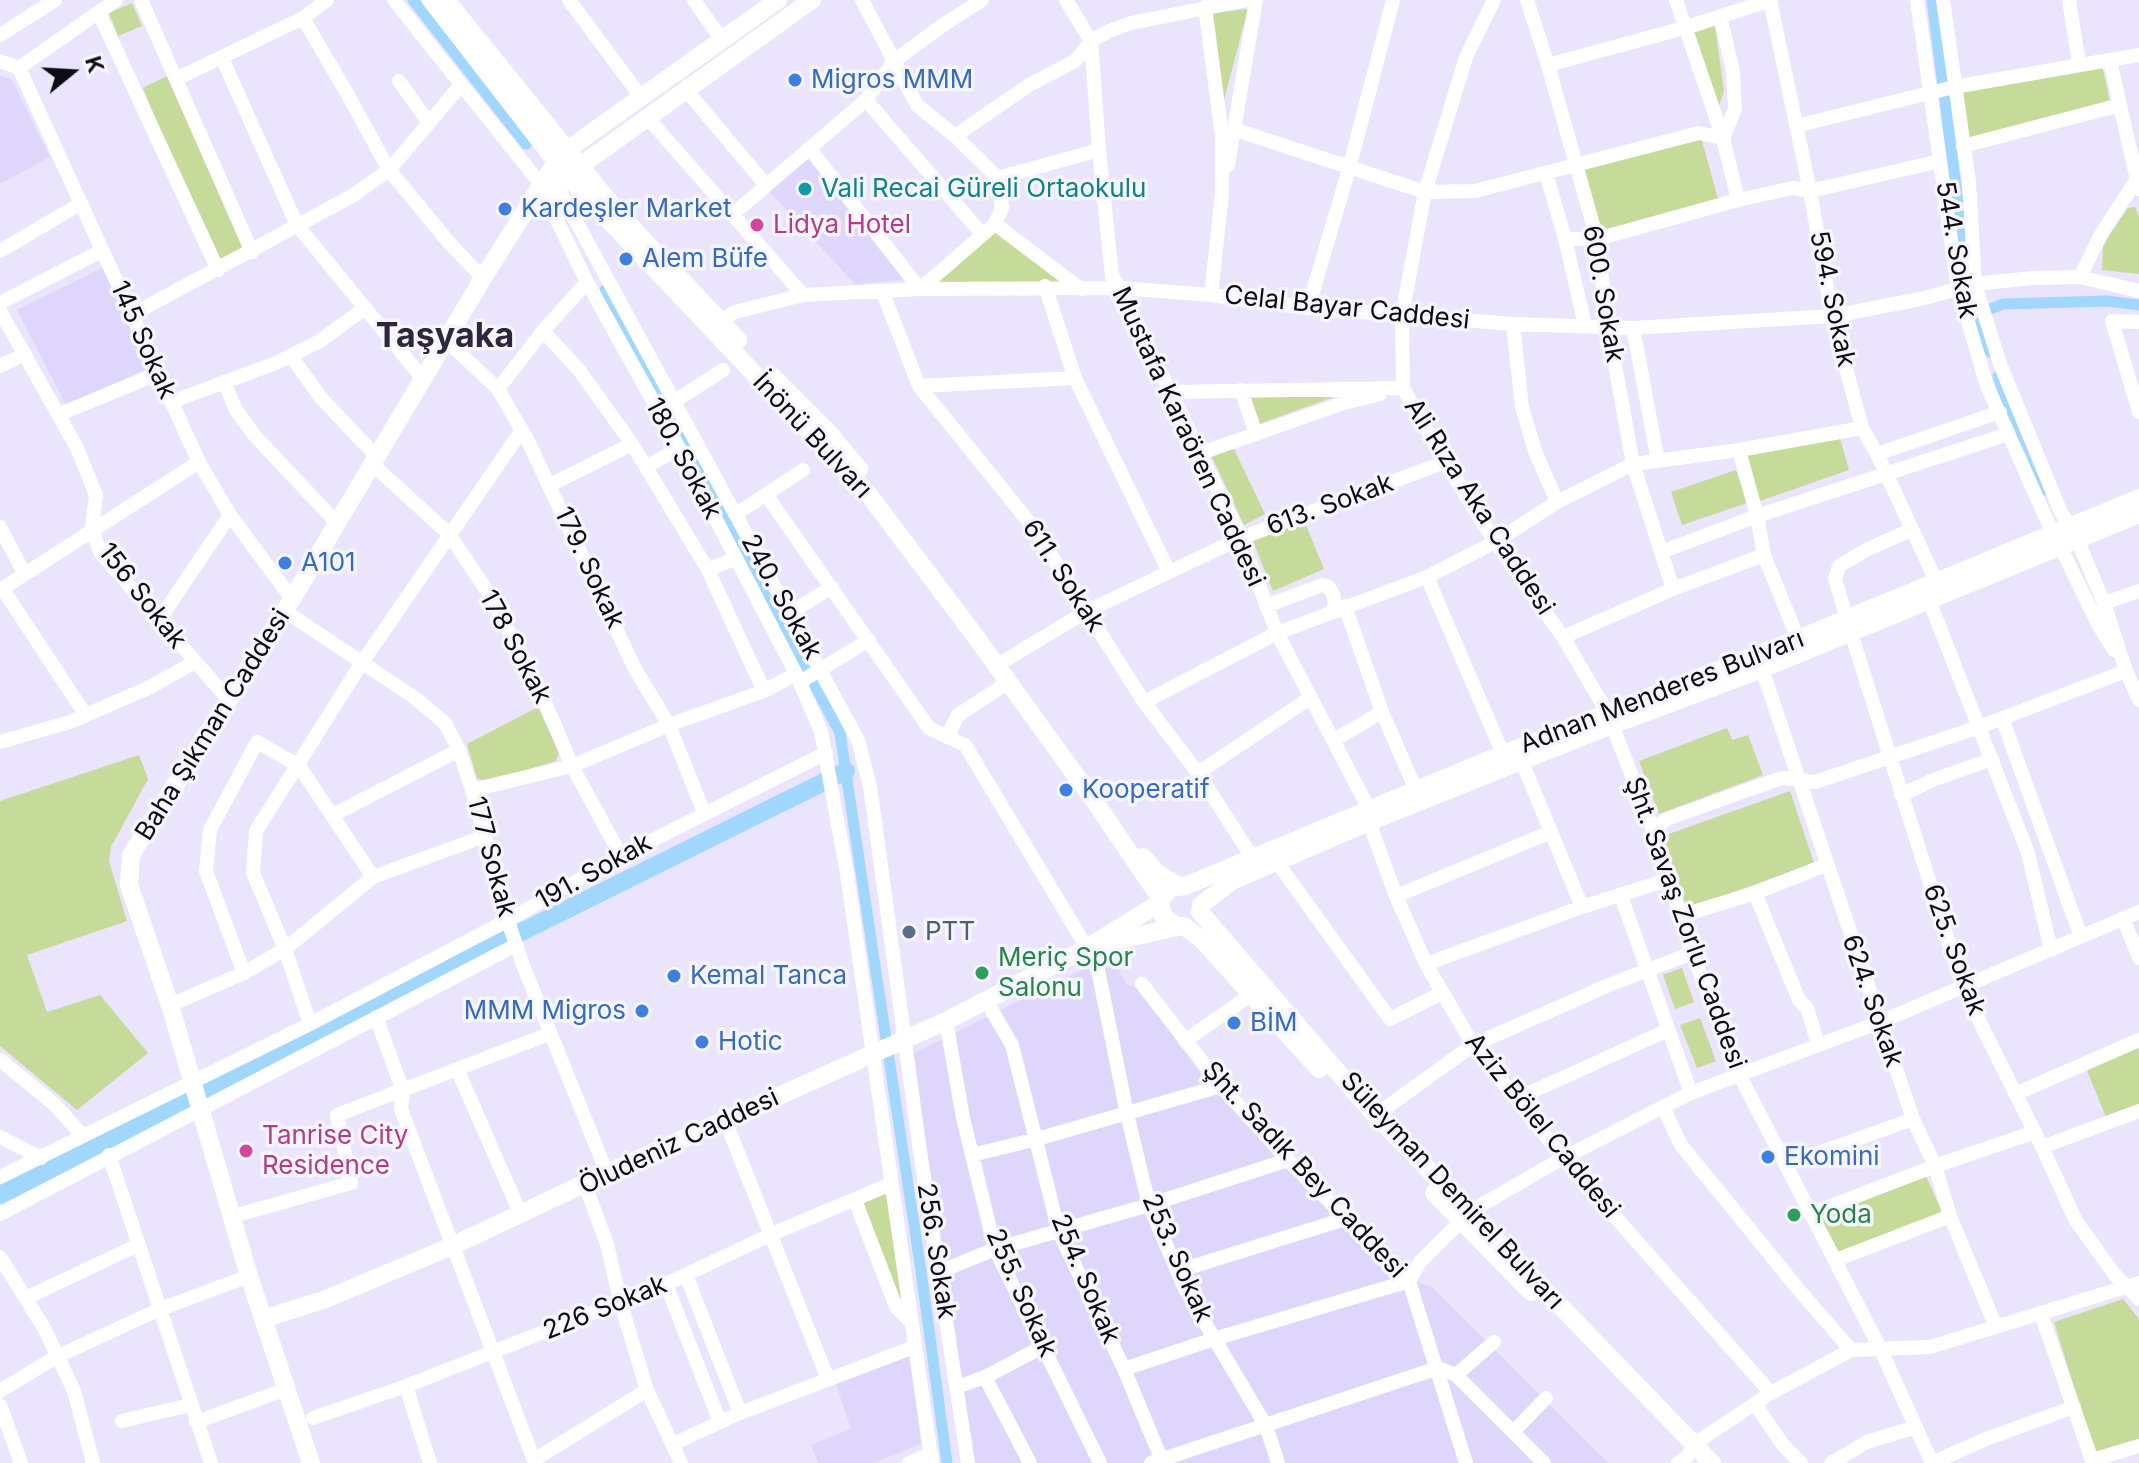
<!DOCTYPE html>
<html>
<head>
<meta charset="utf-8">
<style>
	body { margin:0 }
	#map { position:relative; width:2139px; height:1463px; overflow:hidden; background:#eae4fd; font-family:Inter,sans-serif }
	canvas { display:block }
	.north { position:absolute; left:32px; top:32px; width:80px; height:80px; -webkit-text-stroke:6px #f6f5fb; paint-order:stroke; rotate:72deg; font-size:22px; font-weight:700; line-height:32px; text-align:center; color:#0d0b14 }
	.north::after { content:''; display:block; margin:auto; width:28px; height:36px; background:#0d0b14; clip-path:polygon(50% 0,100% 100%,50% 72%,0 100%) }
</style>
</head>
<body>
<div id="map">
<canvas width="2139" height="1463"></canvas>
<div class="north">K</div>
</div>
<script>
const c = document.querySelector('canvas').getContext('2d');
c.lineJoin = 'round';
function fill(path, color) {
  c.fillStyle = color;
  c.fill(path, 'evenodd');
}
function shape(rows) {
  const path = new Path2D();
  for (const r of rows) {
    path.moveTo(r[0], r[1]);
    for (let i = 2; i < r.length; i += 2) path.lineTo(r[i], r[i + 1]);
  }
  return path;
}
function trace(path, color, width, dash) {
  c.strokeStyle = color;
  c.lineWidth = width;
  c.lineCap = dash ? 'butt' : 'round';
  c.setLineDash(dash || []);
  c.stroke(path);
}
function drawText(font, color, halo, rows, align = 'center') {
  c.font = font + ' Inter,sans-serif';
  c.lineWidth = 7;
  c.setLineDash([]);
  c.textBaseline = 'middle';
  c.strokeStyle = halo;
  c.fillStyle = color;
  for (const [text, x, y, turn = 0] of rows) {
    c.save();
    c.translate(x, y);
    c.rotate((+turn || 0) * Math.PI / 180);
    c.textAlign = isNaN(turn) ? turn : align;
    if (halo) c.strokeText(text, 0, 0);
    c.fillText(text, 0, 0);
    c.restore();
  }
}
fill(shape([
	[0,76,11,79,50,157,0,184],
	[809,155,909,279,855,284,769,191],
	[104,267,150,367,66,405,17,310],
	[1110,956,1127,984,1140,990,1204,1078,1388,1271,1433,1288,1608,1463,974,1463,912,1054],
	[909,1353,921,1444,874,1463,818,1463,811,1445,851,1429,835,1381]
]), '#dfd6fc');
fill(shape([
	[132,3,142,26,118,36,109,13],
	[1248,9,1221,111,1211,13],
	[1715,26,1724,91,1717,112,1691,34],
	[2102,65,2110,102,1966,141,1958,90],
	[167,76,252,252,218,270,143,88],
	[1701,137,1718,199,1600,231,1583,169],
	[2135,207,2139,217,2139,274,2102,270,2103,247,2110,234,2128,208],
	[995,224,1081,289,920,289],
	[1247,394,1342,394,1256,425],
	[1839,435,1849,470,1760,501,1746,454],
	[1233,447,1265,514,1244,525,1212,457],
	[1736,470,1747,503,1682,525,1671,492],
	[1304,520,1324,569,1273,591,1253,541],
	[538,707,559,753,556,761,486,782,477,778,467,744],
	[1727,728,1732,740,1748,735,1763,775,1659,814,1639,761],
	[139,755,148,779,111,847,109,861,127,921,27,955,47,1012,100,995,148,1053,77,1110,0,1046,0,801],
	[1790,791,1814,863,1687,909,1663,836],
	[1682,968,1694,1002,1675,1009,1663,975],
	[1700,1018,1716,1061,1697,1068,1680,1025],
	[2139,1047,2139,1104,2106,1117,2086,1068],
	[1925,1174,1943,1214,1840,1254,1819,1215],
	[886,1191,901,1297,897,1298,862,1202],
	[2123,1299,2139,1319,2139,1441,2095,1455,2054,1322]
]), '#c6da99');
trace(shape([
	[413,0,526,144],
	[1932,0,1965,257,1976,314,1990,352],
	[605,290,840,733,921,1271,947,1463],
	[1978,314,2003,304,2107,301,2139,305],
	[1998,376,2016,427,2045,490]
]), '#a1d7fc', 11);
trace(shape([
	[0,1195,338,1023,846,771]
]), '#a1d7fc', 18);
trace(shape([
	[141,0,252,252],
	[394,0,542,186],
	[569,0,641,97],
	[694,0,721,39],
	[1066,0,1091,41,1099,150,1112,276,1120,288,1241,538,1277,633,1369,809],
	[1494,0,1466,57,1425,192,1402,315,1403,388,1445,462,1495,542,1563,637,1607,712,1653,830,1692,953,1740,1076,1880,1348,1932,1463],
	[1527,0,1548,65,1597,239,1608,326,1633,464,1673,589],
	[1676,0,1723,138,1738,200],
	[1770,0,1810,191,1832,316,1862,428,1877,454,1937,583],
	[1917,0,1958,288,1987,386,2053,534],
	[1943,0,1969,182,1975,284,2000,364,2060,510,2070,527],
	[2069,0,2079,63],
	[1205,7,1222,136,1222,193,1211,295],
	[99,13,218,270],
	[303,18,348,95,389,170,452,246,483,278],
	[0,35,55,0],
	[222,58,297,225,424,380],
	[0,61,19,68,116,0],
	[2110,61,2139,189],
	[1548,65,1684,28,1771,0],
	[19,68,199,462,230,515,292,599],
	[176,79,303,18,327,0],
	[399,81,429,123],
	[686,90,766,185],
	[866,100,982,234],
	[647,117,803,295],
	[1796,126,1954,87,2139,55],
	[955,136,1029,85,1075,61,1091,41,1109,31,1131,23,1247,0],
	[1222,136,1236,130,1425,192,1475,191,1699,133,1723,138,1735,109,1733,71,1720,16],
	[1963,146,2120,105],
	[809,148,920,289,995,224,1002,208,998,178,955,136,917,105,862,0],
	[1228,165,1256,0],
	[1546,173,1565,239,1585,325],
	[557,176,558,188,858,740,870,786,920,1151,968,1463],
	[998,178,1099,150],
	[546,198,587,282,679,448,796,674,821,731,847,874,932,1463],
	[732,215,866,100,894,61,943,25,982,0],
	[995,224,1081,289],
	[1565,239,1597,239,1738,200,1793,188,1810,191,1940,161],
	[0,251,80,204],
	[2080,277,2100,236,2139,176],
	[1045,286,1075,378,1169,572],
	[883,293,919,386,1033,527,1144,702,1198,773,1252,857],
	[0,303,101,251],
	[1308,308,1349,169,1393,0],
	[0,311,77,448,96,495,92,528,100,552,228,699],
	[133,314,352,196,389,170,461,85],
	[2139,322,2112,321,2139,412],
	[1513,324,1522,407,1535,451,1557,502],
	[714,325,735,312,803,295,920,289,1120,288,1211,295,1308,308,1513,324,1633,328,1832,316,1921,299,1975,284,2032,278,2080,277,2139,291],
	[1633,328,1658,461],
	[543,331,579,370,632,444,708,570,764,691],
	[446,340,498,389,528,441,635,669,669,725,704,813],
	[291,356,321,398,377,457],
	[0,366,25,354],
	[224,382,236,410,255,436,337,523],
	[919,386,1075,378],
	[498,389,543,331,587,282],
	[1241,390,1256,434],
	[1171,392,1403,388],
	[675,401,723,370],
	[171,402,276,363,320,341,365,308],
	[60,414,159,373],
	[1739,450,1757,516,1764,555,1798,639],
	[1201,453,1341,404,1380,394],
	[1877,454,2000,412],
	[372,464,449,534,491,597,539,688,572,766,621,856],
	[646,467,679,448],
	[550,485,632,444],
	[767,496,929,728,965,745,1087,948,1098,970,1127,1114,1149,1205,1185,1289,1266,1426,1278,1463],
	[736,514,803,470],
	[0,527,24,573],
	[2077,539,2104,603,2126,671,2139,700],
	[2060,546,2098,624,2114,650],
	[1661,552,1757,516,2008,434],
	[708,570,736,558],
	[1427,577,1503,754],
	[2,588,85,714],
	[0,590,199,462],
	[1929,600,2028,853,2051,950],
	[2104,603,2139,591],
	[1266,606,1322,585,1329,587,1333,594,1335,604,1332,612],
	[1345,606,1382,712,1416,790],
	[285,611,415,698,445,723,459,750,472,790,511,930,523,965,607,1173],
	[790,613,832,587],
	[1847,619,1835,579,1839,566,1868,549,1911,530],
	[159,620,230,515],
	[1851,633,1963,988,2042,1147,2076,1221,2115,1275,2139,1299],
	[1563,637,1673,589,1764,555],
	[1004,661,1087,611,1241,538,1445,462],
	[1762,669,1913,1119,1935,1166,1950,1216,1996,1327],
	[800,682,869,640],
	[1144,702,1277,633,1427,577,1495,542,1557,502,1633,464,1739,450,1862,428],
	[2002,718,2081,937],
	[947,737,958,715,1009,682],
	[1334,740,1382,712],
	[0,742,70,722,148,688,195,662],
	[1522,762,1582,907],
	[1198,773,1310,698],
	[472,790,572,766,669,725,764,691,796,674],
	[1901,795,1933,780,1992,759],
	[333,815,459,750],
	[1369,822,1396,896,1426,964,1473,1045,1563,1158,1771,1393],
	[1653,830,1667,819,1773,781,1783,778,1815,782,1979,727,2126,671],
	[1277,862,1390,1019,1442,993],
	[1755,893,1799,1000,1807,1008,1818,1044],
	[1396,896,1551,832],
	[1621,896,1691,1093],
	[1680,916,1755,893,1826,865],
	[2123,918,2139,958],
	[1426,964,1582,907,1670,879],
	[244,973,206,871,210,830,257,742,299,766,373,877],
	[1142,984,1221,1086,1288,1160,1409,1281,1466,1463],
	[987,1002,1012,1045,1059,1232,1124,1369,1163,1463],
	[170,1005,244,973,285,949,373,877,485,836],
	[376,1017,403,1091,401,1109,535,1463],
	[946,1021,963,1118,995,1249,1100,1463],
	[310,1024,285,949,253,873,256,831,361,664,522,430],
	[1185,1041,1252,994],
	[0,1060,54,1104,83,1136],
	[458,1071,521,1215],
	[2015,1094,2139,1040],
	[1516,1099,1668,1030],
	[1663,1107,1681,1145,1799,1290,1851,1350],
	[1376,1115,1473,1045,1609,985,1692,953],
	[725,1120,828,1379],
	[0,1137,41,1158],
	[2042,1147,2139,1111],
	[109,1155,211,1463],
	[972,1155,1037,1139,1221,1086],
	[1788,1164,1913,1119],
	[0,1177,310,1024,508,920,621,856,826,753],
	[585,1185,607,1244,620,1301,647,1390,681,1463],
	[855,1200,896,1307,910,1321],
	[0,1214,516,945],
	[1810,1214,1935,1166,2035,1132],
	[230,1217,351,1183,337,1115,549,1034],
	[0,1257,44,1328,74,1391,93,1463],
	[1836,1260,1950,1216],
	[1178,1271,1348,1218],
	[939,1272,995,1249,1149,1205,1288,1160],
	[686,1275,740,1413],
	[1409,1281,1420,1262,1471,1211,1563,1158,1663,1107,1691,1093,1880,1022,2139,912],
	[666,1284,720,1422],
	[26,1298,138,1245],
	[2041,1314,2093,1463],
	[1124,1369,1214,1339,1409,1281],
	[1456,1375,1494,1342],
	[985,1377,1030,1463],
	[406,1386,430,1463],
	[957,1387,985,1377,1042,1347],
	[0,1391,56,1357,158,1310,249,1276],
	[1755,1404,1783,1445,1801,1463],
	[0,1405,21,1463],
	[313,1418,406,1386,666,1284,772,1234,891,1184],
	[122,1421,190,1405],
	[196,1422,287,1389],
	[1514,1431,1546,1398],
	[673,1444,740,1413,914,1347],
	[534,1460,647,1390],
	[2092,1460,2139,1446],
	[909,1463,931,1454],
	[1151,1463,1438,1368,1456,1375,1544,1463],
	[1678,1463,1688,1456,1694,1444,1771,1393,1851,1350,1930,1347,2139,1283],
	[1831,1463,1867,1442,1916,1427],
	[1932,1463,1986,1439,2074,1407]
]), '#fff', 14);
trace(shape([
	[431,0,568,177,869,495,970,629,1095,802,1161,899],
	[446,0,619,214,738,340],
	[536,206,580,166,812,0],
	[772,376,829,433,859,469],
	[1143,857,1157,873,1177,885],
	[1201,905,1232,881,1369,822,1612,725,1762,669,2139,514],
	[1200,912,1368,1107,1712,1463],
	[1176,926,1163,916,1161,908,1161,899,1171,888,1185,886,1503,754,1798,639,2139,498],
	[1184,926,1202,940,1319,1069],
	[1101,944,1182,926],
	[1434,1193,1531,1292],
	[263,1319,326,1299,452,1246,607,1173,946,1021,1087,948,1161,902],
	[311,1463,249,1276,170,1005,129,885,131,855,292,599,483,278,556,162,567,150,778,0]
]), '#fff', 18);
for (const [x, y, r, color] of [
	[795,80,8,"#3f7fe0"],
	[805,189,8,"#0f9aa8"],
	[505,209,8,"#3f7fe0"],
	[757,225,8,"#d1479c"],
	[626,259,8,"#3f7fe0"],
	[285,563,8,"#3f7fe0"],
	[1066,790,8,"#3f7fe0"],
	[909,932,8,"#5c6f8a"],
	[982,973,8,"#2e9e5b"],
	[674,976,8,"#3f7fe0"],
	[642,1011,8,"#3f7fe0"],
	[1234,1023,8,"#3f7fe0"],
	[702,1042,8,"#3f7fe0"],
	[246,1151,8,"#d1479c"],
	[1768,1157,8,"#3f7fe0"],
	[1794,1215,8,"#2e9e5b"]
]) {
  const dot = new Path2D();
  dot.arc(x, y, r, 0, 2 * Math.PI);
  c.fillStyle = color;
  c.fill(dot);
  trace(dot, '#f6f5fb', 3);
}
drawText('26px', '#366cbe', '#f6f5fb', [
	["Migros MMM",811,80],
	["Kardeşler Market",521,209],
	["Alem Büfe",642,259],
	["A101",301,563],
	["Kooperatif",1082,790],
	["Kemal Tanca",690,976],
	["MMM Migros",626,1011,"right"],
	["BİM",1250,1023],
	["Hotic",718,1042],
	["Ekomini",1784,1157]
], 'left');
drawText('26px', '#0d838f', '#f6f5fb', [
	["Vali Recai Güreli Ortaokulu",821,189]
], 'left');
drawText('26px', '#b23c85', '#f6f5fb', [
	["Lidya Hotel",773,225],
	["Tanrise City",262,1136],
	["Residence",262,1166]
], 'left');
drawText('26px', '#0d0b14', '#f6f5fb', [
	["544. Sokak",1956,250,80],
	["600. Sokak",1603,294,80],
	["594. Sokak",1832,299,78],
	["Celal Bayar Caddesi",1347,308,6],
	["145 Sokak",143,340,66],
	["İnönü Bulvarı",812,436,47],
	["Mustafa Karaören Caddesi",1188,437,65],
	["180. Sokak",683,459,62],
	["613. Sokak",1330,505,-20],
	["Ali Rıza Aka Caddesi",1479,507,57],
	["179. Sokak",589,568,65],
	["611. Sokak",1063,576,57],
	["156 Sokak",142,596,52],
	["240. Sokak",781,597,61],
	["178 Sokak",515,647,62],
	["Adnan Menderes Bulvarı",1662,692,-21],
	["Baha Şıkman Caddesi",213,725,-58],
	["177 Sokak",491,857,75],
	["191. Sokak",594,872,-29],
	["Şht. Savaş Zorlu Caddesi",1685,923,70],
	["625. Sokak",1954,950,70],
	["624. Sokak",1872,1001,71],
	["Aziz Bölel Caddesi",1542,1126,51],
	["Öludeniz Caddesi",679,1142,-25],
	["Şht. Sadık Bey Caddesi",1304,1170,47],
	["Süleyman Demirel Bulvarı",1452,1191,47],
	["256. Sokak",936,1251,81],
	["253. Sokak",1177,1258,66],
	["254. Sokak",1085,1279,67],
	["255. Sokak",1021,1293,66],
	["226 Sokak",605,1308,-22]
]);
drawText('26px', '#4e5e75', '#f6f5fb', [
	["PTT",925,932]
], 'left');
drawText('26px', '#27864d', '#f6f5fb', [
	["Meriç Spor",998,958],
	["Salonu",998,988],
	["Yoda",1810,1215]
], 'left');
drawText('bold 34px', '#2d273d', '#f6f5fb', [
	["Taşyaka",445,337]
]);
</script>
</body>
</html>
